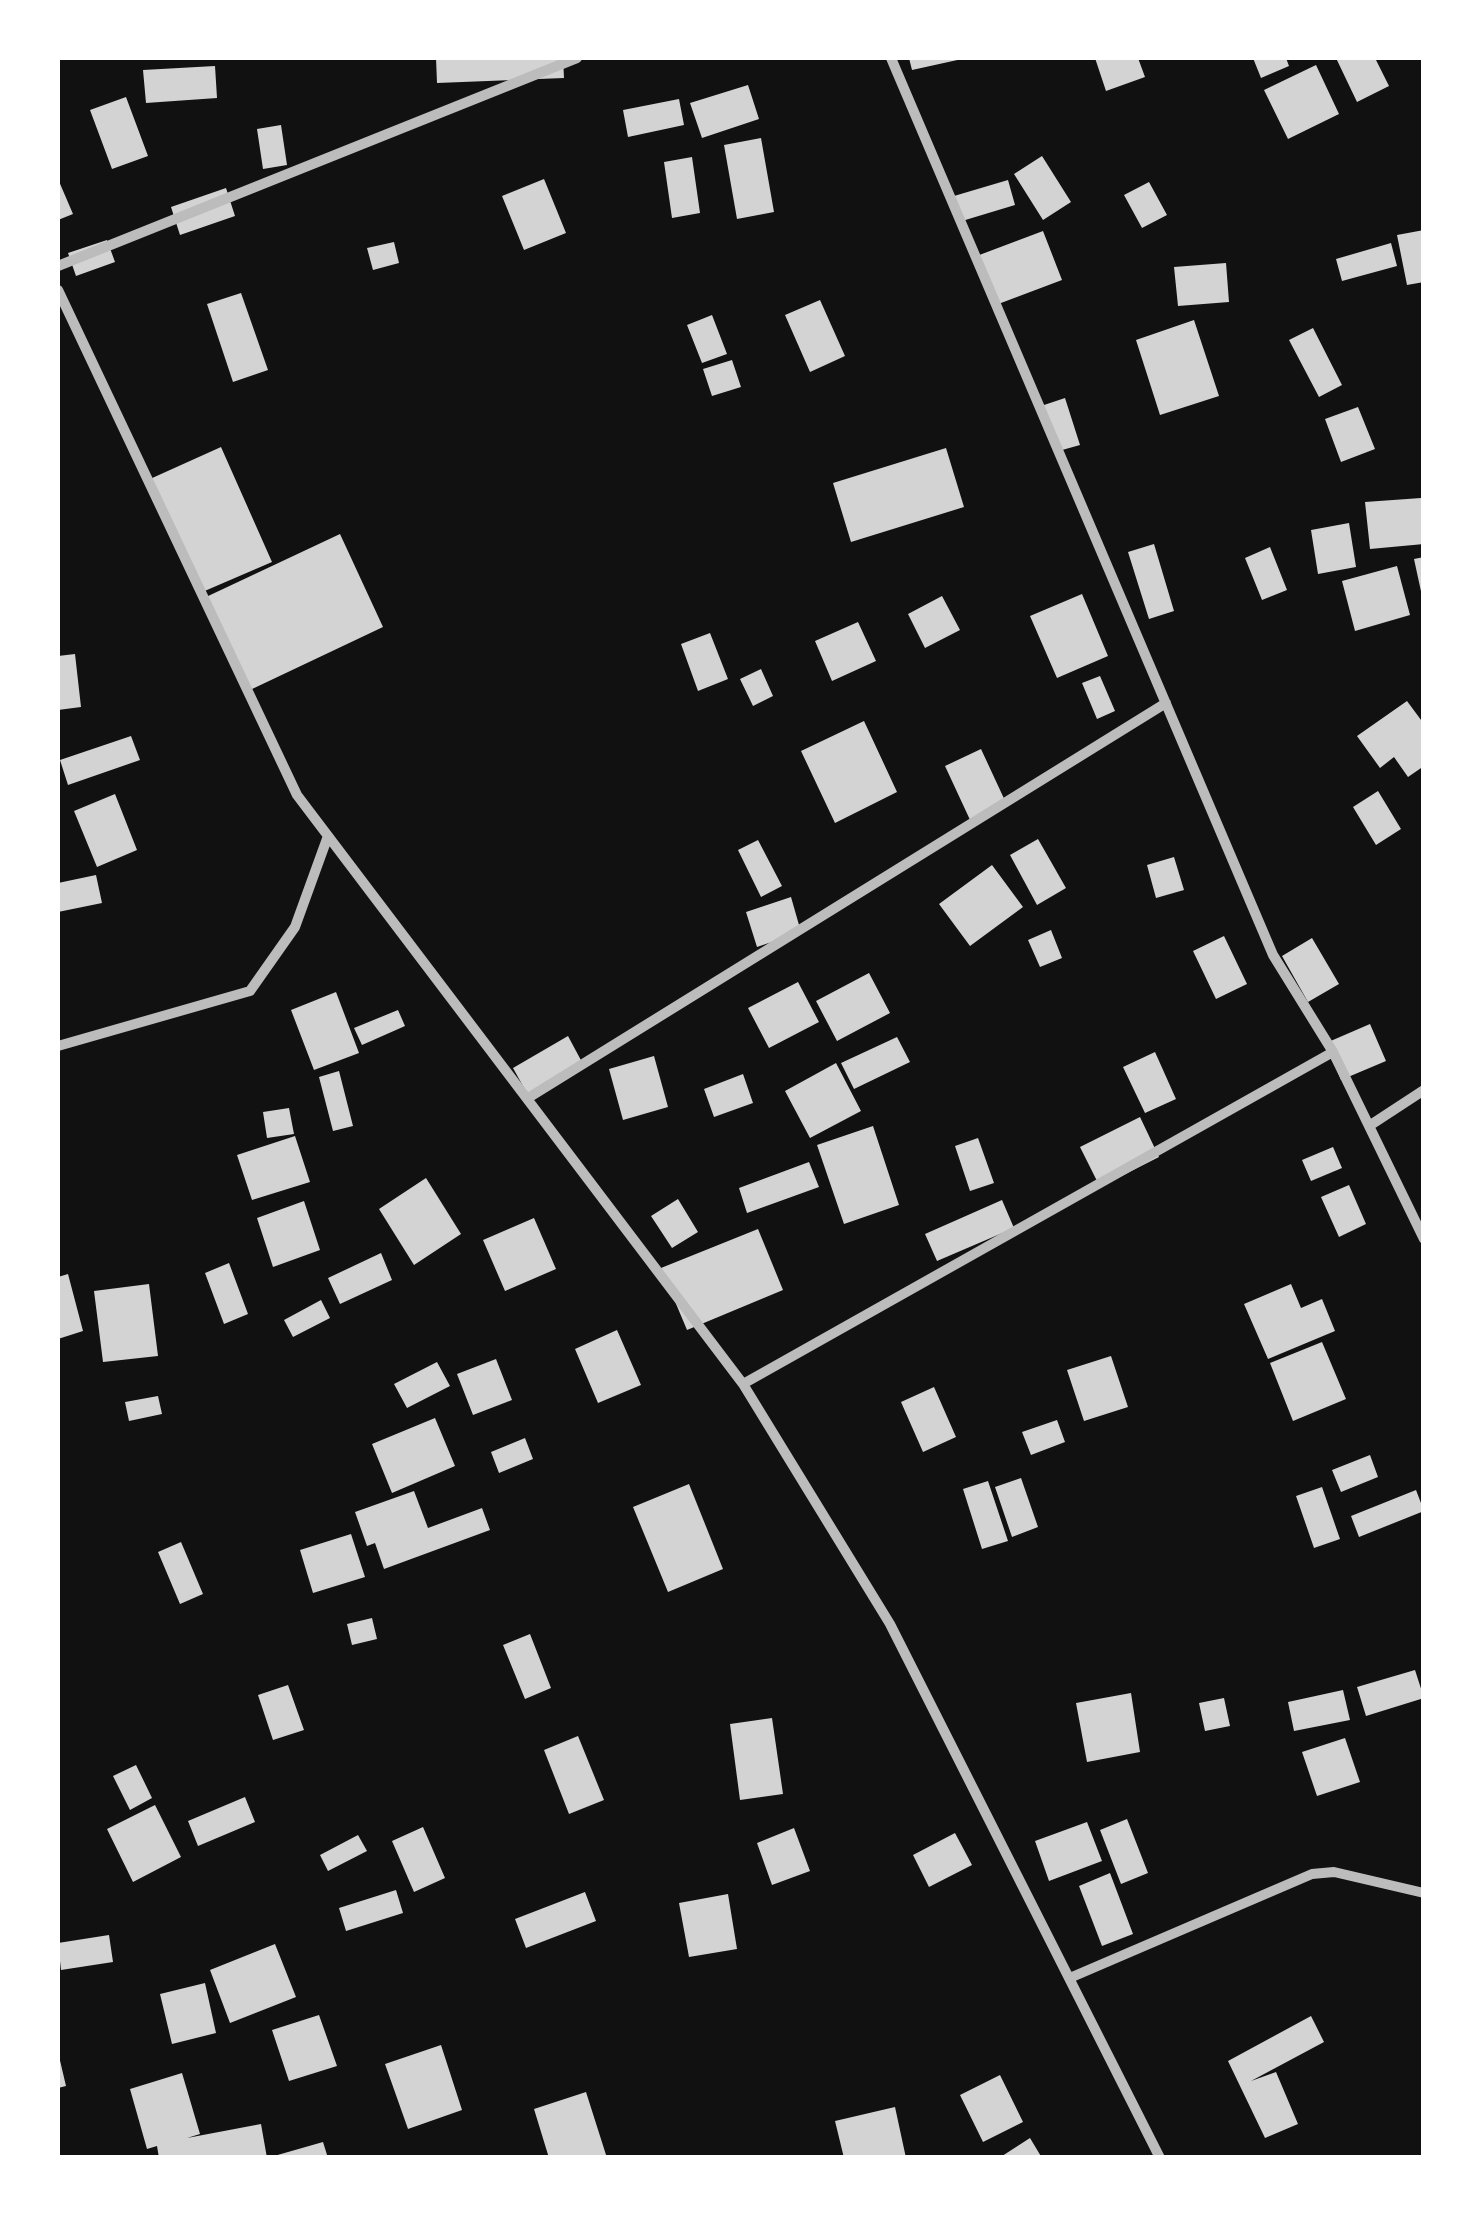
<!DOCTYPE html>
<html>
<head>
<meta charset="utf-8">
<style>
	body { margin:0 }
	#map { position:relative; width:1481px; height:2215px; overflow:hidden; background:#111; font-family:"Sofia Sans Condensed",sans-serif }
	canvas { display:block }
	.frame { position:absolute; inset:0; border:60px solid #fff; pointer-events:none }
</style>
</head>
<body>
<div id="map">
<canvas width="1481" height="2215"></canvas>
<div class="frame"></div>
</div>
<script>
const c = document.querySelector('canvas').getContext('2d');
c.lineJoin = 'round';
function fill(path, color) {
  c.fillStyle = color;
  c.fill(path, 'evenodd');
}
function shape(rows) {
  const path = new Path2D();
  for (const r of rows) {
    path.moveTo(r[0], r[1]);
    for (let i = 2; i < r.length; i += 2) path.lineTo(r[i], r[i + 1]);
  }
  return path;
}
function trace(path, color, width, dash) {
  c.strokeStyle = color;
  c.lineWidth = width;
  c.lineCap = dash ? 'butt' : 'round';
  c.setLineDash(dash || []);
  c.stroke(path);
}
fill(shape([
	[436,58,563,58,564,78,437,83],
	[909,58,962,58,962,59,912,70],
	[1095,58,1138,58,1145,77,1106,91],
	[1253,58,1286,58,1289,66,1261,78],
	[1336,58,1375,58,1389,86,1357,102],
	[1316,65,1339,114,1288,139,1264,90],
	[215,66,217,98,146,103,143,70],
	[748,85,759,119,702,138,690,103],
	[126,97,148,156,112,169,90,110],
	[679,99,684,125,628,137,623,110],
	[281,125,287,165,263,169,257,129],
	[761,138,774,212,737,219,724,145],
	[1042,156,1071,202,1043,220,1014,174],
	[692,157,700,213,672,218,664,162],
	[58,179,73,214,58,220],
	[544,179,566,233,524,250,502,196],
	[1008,180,1015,205,962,221,954,196],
	[1149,182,1167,215,1142,228,1124,195],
	[226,188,235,216,180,235,171,207],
	[1424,230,1424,282,1407,285,1397,235],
	[1043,231,1062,280,993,306,974,257],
	[107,240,115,262,76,276,68,253],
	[394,242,399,263,373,270,367,248],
	[1391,243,1397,266,1342,281,1336,259],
	[1226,263,1229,302,1178,306,1174,267],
	[241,293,268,370,233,382,207,304],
	[820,300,845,356,810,372,785,315],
	[712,315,727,354,702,363,687,325],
	[1194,320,1219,396,1160,415,1136,340],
	[1313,328,1342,385,1319,397,1289,340],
	[732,360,741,387,712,396,703,369],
	[1065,398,1080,445,1055,452,1041,406],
	[1358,407,1375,449,1341,462,1325,419],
	[221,447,272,562,200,593,150,479],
	[946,448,964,507,851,542,833,483],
	[1421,498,1424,544,1370,549,1365,502],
	[1349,523,1356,567,1318,574,1311,530],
	[340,534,383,627,250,690,206,597],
	[1154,544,1174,611,1149,619,1128,552],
	[1270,547,1287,590,1262,600,1245,558],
	[1424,557,1424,596,1422,596,1414,559],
	[1397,566,1410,615,1355,631,1342,581],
	[1082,594,1108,656,1057,678,1030,616],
	[942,596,960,630,925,648,908,614],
	[858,622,876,661,832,681,815,641],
	[710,633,728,679,698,691,681,644],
	[75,654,81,707,58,710,58,656],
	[761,669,773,696,753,706,740,679],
	[1100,676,1115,711,1097,719,1082,683],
	[1407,701,1424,724,1424,766,1408,777,1394,757,1380,768,1357,736],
	[864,721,897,792,835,823,801,751],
	[131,736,140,760,68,785,60,760],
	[981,749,1007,805,971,822,945,766],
	[1378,791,1401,829,1376,845,1353,807],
	[115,794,137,850,97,867,74,811],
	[1038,839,1066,888,1037,905,1010,855],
	[758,840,782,886,761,897,738,850],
	[1174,857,1184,890,1156,898,1147,865],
	[992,865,1023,907,970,946,939,904],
	[96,875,102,903,58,912,58,883],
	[791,897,801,932,757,947,746,912],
	[1051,930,1062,958,1040,967,1028,940],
	[1224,936,1247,984,1216,999,1193,951],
	[1312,938,1339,984,1308,1002,1282,956],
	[869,973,890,1013,837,1041,816,1001],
	[798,982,819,1022,769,1048,748,1008],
	[336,992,359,1053,314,1070,291,1010],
	[398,1010,405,1026,362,1045,354,1028],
	[1370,1024,1386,1061,1341,1080,1326,1043],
	[568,1036,583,1064,528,1095,513,1068],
	[897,1037,910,1062,854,1089,841,1063],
	[1155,1052,1176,1099,1145,1113,1123,1067],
	[654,1056,668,1107,623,1120,609,1069],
	[836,1063,861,1111,810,1138,785,1091],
	[339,1071,353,1126,333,1131,319,1077],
	[743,1074,753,1103,714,1117,704,1089],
	[289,1108,294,1134,267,1138,263,1112],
	[1140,1117,1159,1157,1100,1187,1080,1147],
	[873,1126,899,1205,844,1224,817,1145],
	[295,1136,310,1182,252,1200,237,1155],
	[978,1138,994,1183,970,1191,955,1146],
	[1333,1147,1342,1168,1311,1181,1302,1160],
	[809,1162,819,1187,747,1213,739,1188],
	[426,1178,461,1234,414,1265,379,1209],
	[1349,1185,1366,1224,1339,1237,1321,1197],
	[678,1199,698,1232,672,1248,651,1216],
	[1002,1200,1014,1228,937,1261,925,1234],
	[304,1201,320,1250,273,1267,257,1218],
	[534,1218,556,1269,505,1291,483,1240],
	[758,1229,783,1290,687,1330,661,1268],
	[381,1253,392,1280,340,1304,328,1278],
	[229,1263,248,1314,224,1324,205,1273],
	[68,1274,83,1331,58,1339,58,1277],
	[149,1284,158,1356,103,1362,94,1291],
	[1291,1284,1301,1308,1322,1299,1335,1331,1268,1359,1244,1304],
	[321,1300,330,1318,293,1337,284,1320],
	[617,1330,641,1385,598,1403,575,1349],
	[1322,1342,1346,1399,1293,1421,1270,1363],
	[1111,1356,1128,1407,1084,1421,1067,1370],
	[496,1359,512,1400,473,1415,457,1374],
	[437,1362,450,1386,407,1408,394,1384],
	[934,1387,956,1437,923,1452,901,1402],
	[158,1396,162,1414,129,1421,125,1402],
	[435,1418,455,1466,392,1493,372,1444],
	[1057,1420,1065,1442,1031,1455,1022,1432],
	[525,1438,533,1459,499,1473,491,1452],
	[1370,1455,1378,1477,1341,1492,1332,1470],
	[1021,1478,1038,1527,1012,1537,995,1487],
	[988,1481,1008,1541,982,1549,963,1489],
	[689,1484,723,1569,668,1592,633,1507],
	[1322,1487,1340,1539,1314,1548,1296,1496],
	[1416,1490,1424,1511,1359,1537,1351,1516],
	[414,1491,428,1528,482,1508,490,1530,384,1569,375,1543,367,1546,355,1512],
	[351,1534,365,1577,313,1593,300,1550],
	[181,1542,203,1594,180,1604,158,1552],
	[372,1618,377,1639,352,1645,347,1624],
	[530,1634,551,1688,525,1699,503,1645],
	[1415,1670,1424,1698,1366,1716,1357,1687],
	[288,1685,304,1730,273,1740,258,1695],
	[1343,1690,1350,1720,1294,1731,1288,1702],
	[1131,1693,1140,1752,1087,1762,1076,1703],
	[1224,1698,1230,1726,1205,1731,1199,1703],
	[772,1718,783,1794,740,1800,730,1724],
	[578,1736,604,1800,569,1814,544,1750],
	[1345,1738,1360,1782,1317,1796,1302,1752],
	[136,1765,152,1798,130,1810,113,1776],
	[245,1797,255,1822,198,1846,188,1821],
	[155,1805,181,1857,133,1882,107,1829],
	[1127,1819,1148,1873,1121,1884,1100,1830],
	[1087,1822,1102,1861,1049,1881,1035,1841],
	[423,1827,445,1878,414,1892,392,1841],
	[794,1828,810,1871,772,1885,757,1843],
	[955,1833,972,1865,929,1887,913,1855],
	[358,1835,367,1851,328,1871,320,1855],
	[1110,1873,1133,1934,1102,1946,1079,1886],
	[396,1890,403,1913,346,1931,339,1908],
	[585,1892,596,1921,526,1948,515,1919],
	[728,1894,737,1949,689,1957,679,1903],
	[109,1935,113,1962,61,1970,58,1943],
	[275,1944,296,1997,230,2023,210,1970],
	[205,1983,216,2033,172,2044,160,1994],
	[319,2015,337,2066,289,2081,272,2030],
	[1311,2016,1324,2042,1251,2081,1276,2072,1298,2124,1265,2138,1228,2061],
	[441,2045,462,2110,408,2129,385,2064],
	[58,2052,66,2086,58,2088],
	[182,2073,200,2134,187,2138,261,2124,267,2158,159,2158,157,2146,147,2149,130,2089],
	[1000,2075,1023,2122,983,2142,960,2095],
	[586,2092,607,2158,549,2158,534,2109],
	[895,2107,906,2158,844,2158,835,2121],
	[1030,2138,1042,2158,999,2158],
	[323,2142,328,2158,274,2158,274,2156]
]), '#d3d3d3');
trace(shape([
	[891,58,1273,955,1333,1052,1424,1239],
	[58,266,577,58],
	[58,290,297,795,743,1384,890,1624,1160,2158],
	[58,1046,250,991,295,927,328,836],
	[528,1098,1166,703],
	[1369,1126,1424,1090],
	[743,1384,1333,1052],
	[1072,1977,1312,1874,1334,1872,1424,1893]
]), '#bcbcbc', 10);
</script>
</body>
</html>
